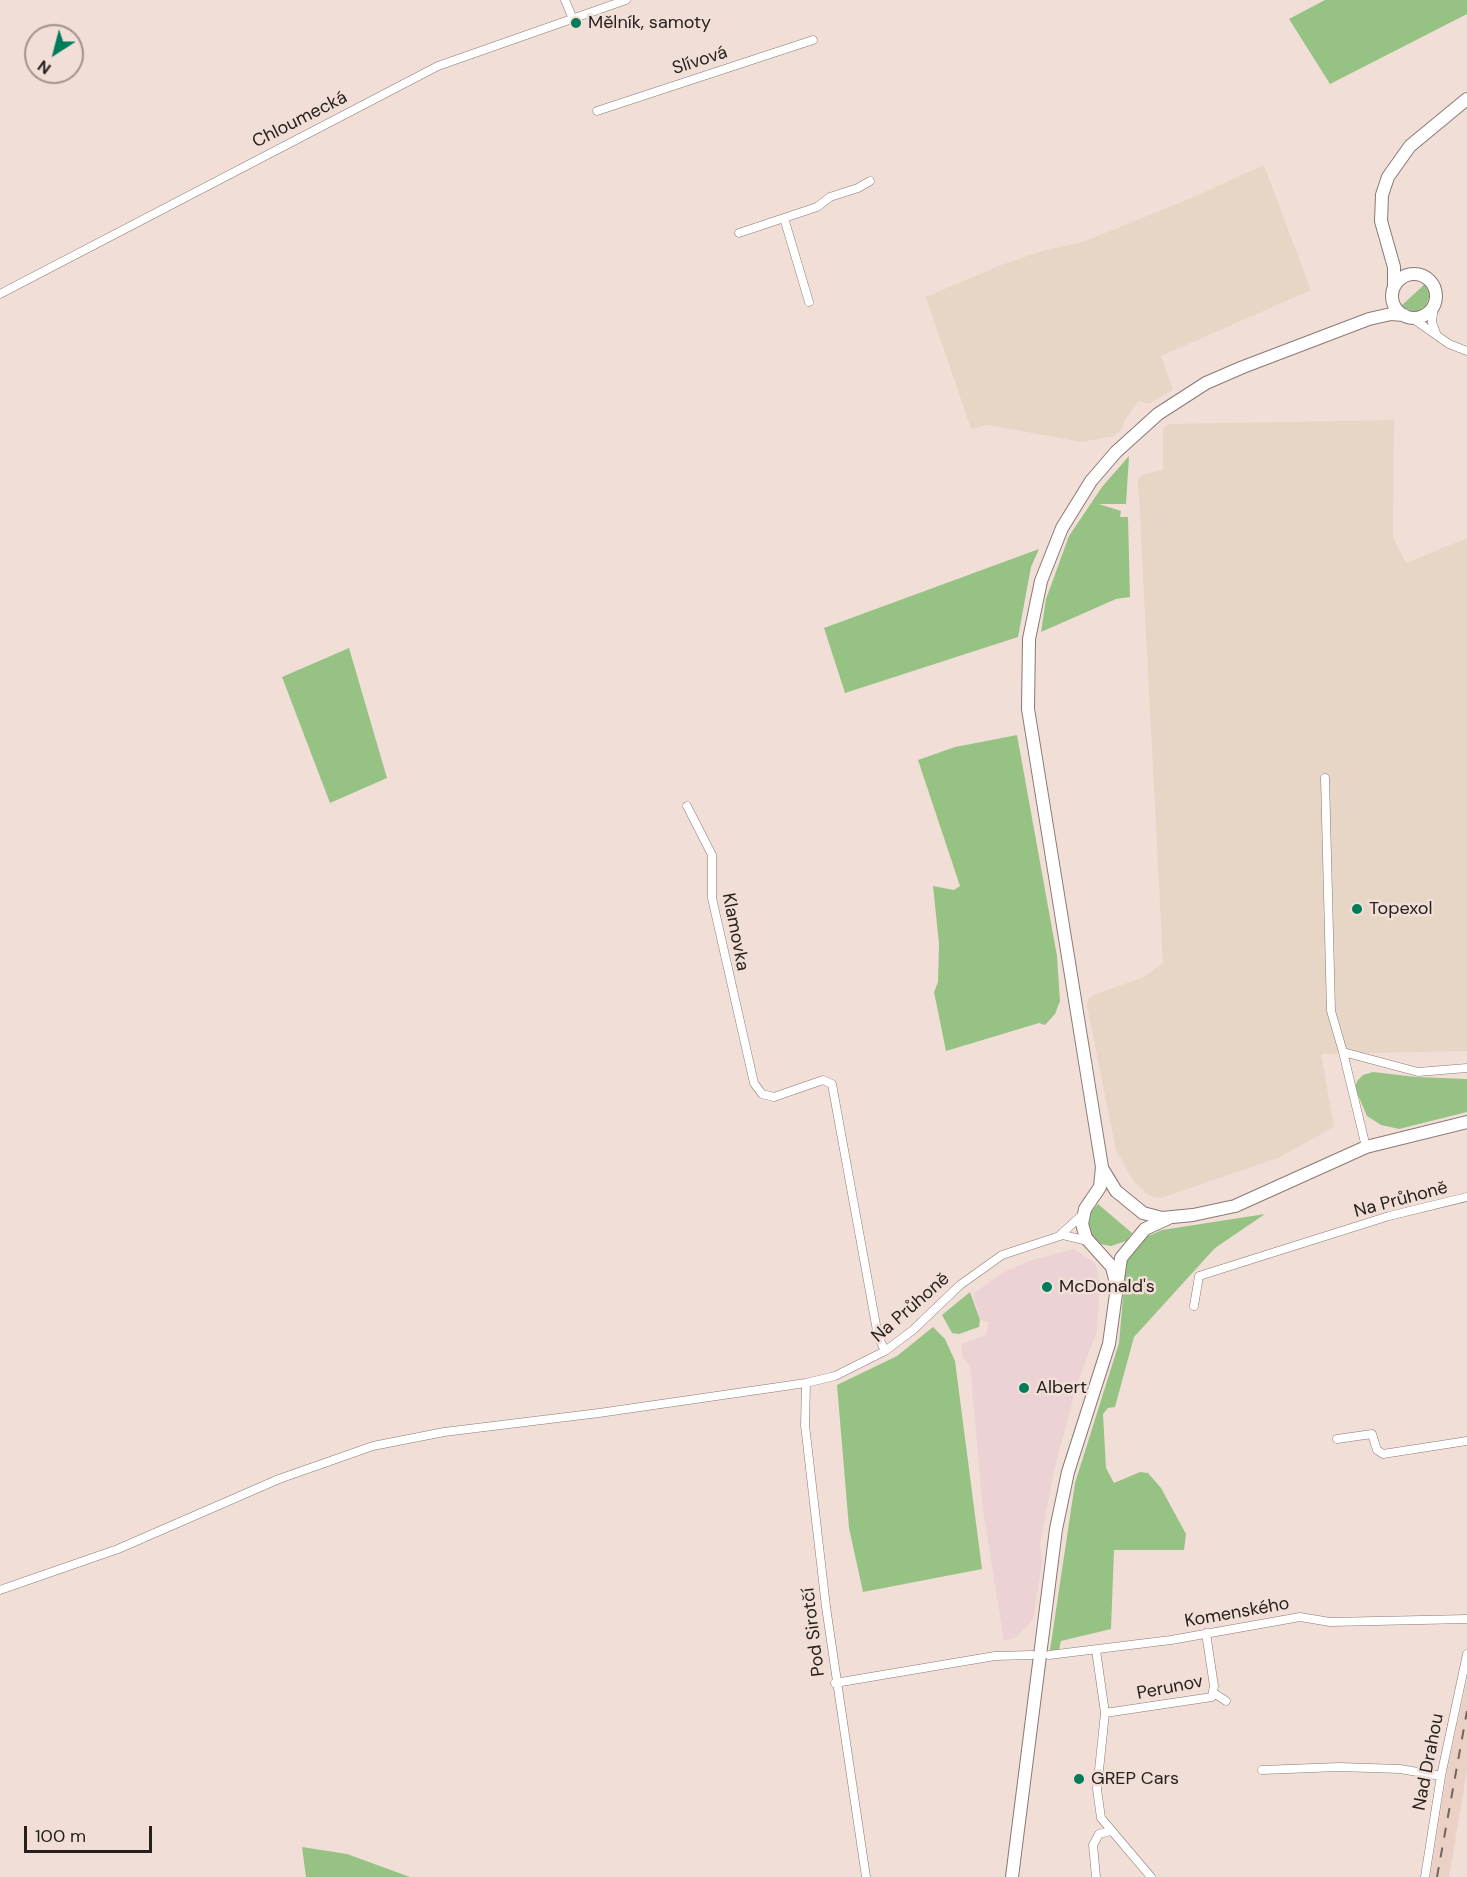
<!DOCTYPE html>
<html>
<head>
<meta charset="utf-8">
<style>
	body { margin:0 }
	#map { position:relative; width:1467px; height:1877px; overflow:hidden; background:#f1dfd7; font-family:"DM Sans",sans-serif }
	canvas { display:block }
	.north { position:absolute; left:24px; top:24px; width:60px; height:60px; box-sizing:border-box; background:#f1dfd7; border:2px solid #a0938d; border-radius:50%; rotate:216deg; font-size:16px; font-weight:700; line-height:24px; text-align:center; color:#27201d }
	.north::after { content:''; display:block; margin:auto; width:21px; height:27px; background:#017c5a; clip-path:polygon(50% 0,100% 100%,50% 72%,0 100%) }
	.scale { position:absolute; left:24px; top:1826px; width:128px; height:27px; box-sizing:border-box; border:3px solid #27201d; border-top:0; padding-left:8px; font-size:18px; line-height:21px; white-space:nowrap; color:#27201d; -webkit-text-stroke:4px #f1dfd7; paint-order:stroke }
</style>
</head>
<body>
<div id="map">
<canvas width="1467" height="1877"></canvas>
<div class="north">N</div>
<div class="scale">100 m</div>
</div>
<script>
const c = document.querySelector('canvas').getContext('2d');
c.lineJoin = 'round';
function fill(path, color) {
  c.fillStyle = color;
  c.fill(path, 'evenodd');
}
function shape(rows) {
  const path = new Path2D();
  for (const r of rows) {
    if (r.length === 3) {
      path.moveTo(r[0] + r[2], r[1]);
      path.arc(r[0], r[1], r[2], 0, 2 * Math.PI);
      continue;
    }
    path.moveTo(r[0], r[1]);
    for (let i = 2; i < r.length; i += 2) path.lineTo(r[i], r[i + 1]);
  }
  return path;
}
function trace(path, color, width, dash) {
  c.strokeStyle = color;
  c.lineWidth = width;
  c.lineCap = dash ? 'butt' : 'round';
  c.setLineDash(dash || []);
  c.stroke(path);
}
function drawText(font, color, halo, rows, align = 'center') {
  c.font = font + ' "DM Sans",sans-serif';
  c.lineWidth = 5;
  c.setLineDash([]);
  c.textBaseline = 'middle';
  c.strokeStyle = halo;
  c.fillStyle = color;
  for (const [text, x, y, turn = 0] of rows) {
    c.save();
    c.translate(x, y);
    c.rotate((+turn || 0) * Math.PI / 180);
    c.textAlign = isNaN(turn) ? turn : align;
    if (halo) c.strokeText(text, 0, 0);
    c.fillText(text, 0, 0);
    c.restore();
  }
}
fill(shape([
	[1074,1249,1096,1264,1100,1286,1097,1331,1078,1382,1055,1466,1040,1545,1042,1563,1033,1620,1016,1637,1004,1641,983,1511,970,1366,962,1357,962,1344,986,1335,989,1322,980,1320,973,1294,1002,1273,1029,1261]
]), '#ecd2d5');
fill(shape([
	[1264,165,1311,290,1161,356,1173,390,1149,404,1139,401,1124,421,1122,429,1114,436,1082,442,988,425,971,429,926,297,1001,265,1045,250,1083,242,1189,199],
	[1394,420,1393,538,1406,563,1467,538,1467,1051,1321,1054,1334,1127,1278,1158,1161,1198,1154,1197,1145,1193,1133,1180,1116,1150,1087,1006,1088,999,1096,994,1144,977,1163,963,1138,480,1141,475,1163,470,1163,429,1168,424]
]), '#e7d6c5');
fill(shape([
	[1467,1680,1467,1770,1449,1877,1430,1877,1447,1772]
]), '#ebd0c6');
fill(shape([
	[1325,0,1467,0,1467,14,1330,84,1289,19],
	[1425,284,1430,295,1426,306,1416,312,1404,308,1402,305],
	[1129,456,1126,504,1099,504,1121,511,1120,517,1128,517,1130,597,1116,599,1041,632,1046,599,1069,536,1102,487],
	[1039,549,1031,567,1018,637,845,693,824,628],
	[349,648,387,778,330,803,282,677],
	[1017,735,1057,956,1060,1001,1055,1014,1045,1025,1039,1023,946,1051,934,992,938,982,939,944,933,886,954,890,960,886,918,760,955,747],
	[1373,1072,1416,1077,1467,1079,1467,1112,1399,1129,1381,1125,1367,1116,1355,1088,1357,1081,1363,1075],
	[1098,1204,1132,1233,1126,1241,1111,1246,1100,1244,1092,1237,1088,1222,1091,1212],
	[1265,1214,1215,1248,1134,1337,1115,1407,1108,1408,1103,1414,1106,1468,1114,1483,1140,1472,1148,1473,1161,1488,1186,1534,1184,1550,1114,1550,1111,1629,1061,1641,1059,1650,1050,1650,1075,1483,1119,1343,1126,1263,1135,1248,1148,1236,1162,1230],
	[970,1292,980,1320,979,1327,959,1334,952,1333,942,1315],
	[933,1327,945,1339,955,1361,982,1569,863,1592,849,1528,837,1385,897,1356],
	[302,1847,347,1854,410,1877,306,1877]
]), '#96c384');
const minor = shape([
	[565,0,573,19],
	[597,111,813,40],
	[784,218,809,302],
	[739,233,817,207,830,197,858,188,870,181],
	[0,294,438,66,626,0],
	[1434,305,1432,322,1436,333],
	[1412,318,1449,344,1467,351],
	[1325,778,1331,1011,1343,1052,1418,1072,1467,1068],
	[687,806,712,855,712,898,754,1083,762,1094,774,1097,823,1080,832,1084,878,1336,885,1351],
	[1343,1052,1366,1147],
	[1060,1235,1082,1215],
	[1194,1306,1199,1276,1389,1216,1467,1197],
	[806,1383,805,1425,826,1607,866,1877],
	[1337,1439,1372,1434,1377,1450,1383,1454,1467,1441],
	[0,1590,118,1549,279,1479,373,1446,444,1432,599,1413,806,1383,835,1376,885,1351,913,1330,960,1285,1002,1255,1063,1235,1088,1241],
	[1096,1650,1105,1713,1097,1789,1101,1818,1151,1877],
	[1049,1655,1171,1640,1300,1617,1330,1622,1467,1619],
	[835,1683,995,1656,1032,1655],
	[1214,1693,1226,1701],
	[1105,1713,1212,1697,1214,1686,1206,1633],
	[1262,1770,1339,1767,1400,1769,1441,1776],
	[1096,1877,1093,1845,1099,1834,1111,1831],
	[1425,1877,1441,1776,1467,1654]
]);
const primary = shape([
	[1414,296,22],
	[1394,287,1394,267,1381,221,1382,195,1388,177,1410,146,1467,99],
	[1102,1168,1116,1191,1143,1213,1162,1218,1193,1215,1235,1206,1366,1147,1467,1122],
	[1116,1283,1112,1267,1086,1238,1082,1224,1085,1209,1100,1187,1102,1167,1028,709,1029,639,1041,581,1062,528,1091,481,1116,452,1158,414,1206,383,1243,367,1369,319,1391,314,1404,315],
	[1012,1877,1056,1529,1068,1472,1109,1344,1121,1258,1145,1229,1169,1218]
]);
trace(minor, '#8a7973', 9);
trace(primary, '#8a7973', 14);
trace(minor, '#fff', 8);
trace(primary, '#fff', 12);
trace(shape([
	[1437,1877,1467,1711]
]), '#706560', 2, [10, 10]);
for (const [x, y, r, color] of [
	[576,23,6,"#017c5a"],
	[1357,909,6,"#017c5a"],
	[1047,1287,6,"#017c5a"],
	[1024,1388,6,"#017c5a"],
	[1079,1779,6,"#017c5a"]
]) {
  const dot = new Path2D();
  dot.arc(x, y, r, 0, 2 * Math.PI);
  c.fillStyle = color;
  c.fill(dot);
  trace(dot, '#f1dfd7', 2);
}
drawText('18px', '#27201d', '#f1dfd7', [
	["Mělník, samoty",588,23],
	["Topexol",1369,909],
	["McDonald's",1059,1287],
	["Albert",1036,1388],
	["GREP Cars",1091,1779]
], 'left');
drawText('18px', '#27201d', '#f1dfd7', [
	["Slívová",700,61,-18],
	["Chloumecká",300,120,-27],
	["Klamovka",735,932,79],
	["Na Průhoně",1401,1200,-15],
	["Na Průhoně",911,1308,-41],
	["Komenského",1237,1613,-10],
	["Pod Sirotčí",814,1632,-97],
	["Perunov",1170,1688,-11],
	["Nad Drahou",1429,1762,-79]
]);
</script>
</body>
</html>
